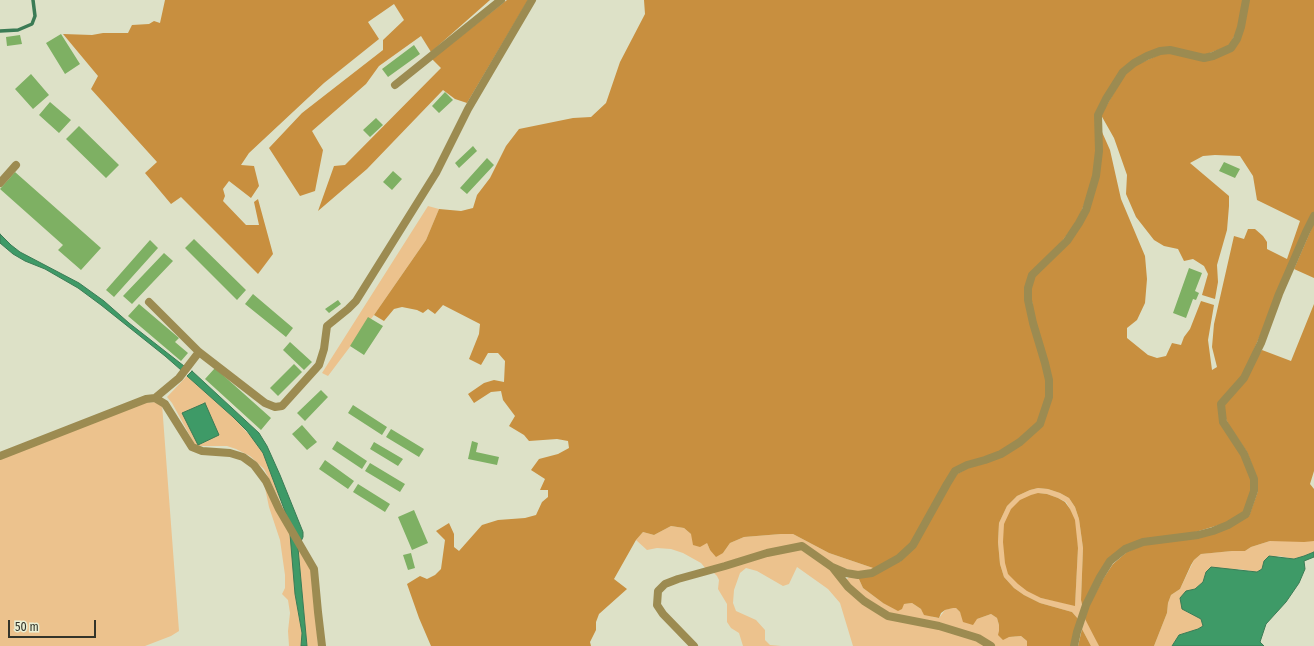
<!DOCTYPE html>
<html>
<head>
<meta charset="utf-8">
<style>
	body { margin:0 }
	#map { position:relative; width:1314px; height:646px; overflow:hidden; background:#dde1c7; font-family:"Fira Sans Condensed",sans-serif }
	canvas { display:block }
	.scale { position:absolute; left:8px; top:620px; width:88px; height:18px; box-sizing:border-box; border:2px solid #33342a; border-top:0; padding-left:5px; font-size:12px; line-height:14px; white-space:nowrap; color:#33342a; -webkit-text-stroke:3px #eaefd4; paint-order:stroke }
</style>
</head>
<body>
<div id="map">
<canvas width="1314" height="646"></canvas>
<div class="scale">50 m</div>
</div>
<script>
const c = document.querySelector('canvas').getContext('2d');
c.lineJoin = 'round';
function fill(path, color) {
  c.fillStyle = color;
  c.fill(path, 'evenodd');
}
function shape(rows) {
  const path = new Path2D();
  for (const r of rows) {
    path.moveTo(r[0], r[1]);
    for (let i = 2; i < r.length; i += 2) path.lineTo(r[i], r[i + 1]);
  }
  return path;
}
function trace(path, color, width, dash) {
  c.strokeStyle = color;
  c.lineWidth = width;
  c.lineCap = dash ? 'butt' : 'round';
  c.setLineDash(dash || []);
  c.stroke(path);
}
fill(shape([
	[428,206,439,209,426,240,374,315,328,376,322,373],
	[187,376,233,417,255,441,263,453,284,508,264,469,250,456,236,449,227,446,201,446,195,445,172,403,167,397],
	[156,402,162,404,179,631,171,636,145,646,0,646,0,459,142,403],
	[264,483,290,533,292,542,295,594,302,633,301,646,289,646,288,631,290,613,288,600,282,594,285,588,285,575,280,540,269,507],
	[1038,488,1048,489,1060,493,1069,498,1075,507,1079,519,1083,548,1081,600,1083,609,1079,620,1072,612,1040,603,1024,595,1014,588,1004,577,1000,564,998,542,999,523,1007,506,1017,496,1030,490],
	[1038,493,1047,494,1058,498,1066,502,1070,509,1078,548,1075,605,1041,598],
	[671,526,684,528,691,534,707,543,710,550,723,553,730,543,744,537,781,534,793,534,829,553,876,569,858,572,833,565,802,543,706,569,701,563,683,553,671,549,657,548,647,550,636,540,643,532,654,535],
	[1270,541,1314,541,1314,552,1304,556,1294,559,1279,556,1264,561,1262,569,1257,572,1239,569,1206,572,1203,582,1195,589,1186,591,1187,612,1201,619,1203,626,1198,629,1179,635,1172,646,1154,646,1167,613,1168,603,1171,595,1180,589,1194,560,1201,554,1210,553,1232,551,1245,551,1251,547],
	[298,548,312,571,318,646,307,646],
	[801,548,831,569,862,604,976,641,985,646,853,646,840,603,828,589,797,567,789,584,783,586,757,571,746,568,740,573,734,590,733,603,736,611,756,620,765,630,765,640,770,645,781,646,743,646,739,633,731,628,727,622,727,604,718,589,719,580,717,576,713,572,767,555],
	[850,576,858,577,863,588,883,603,904,604,912,603,933,617,939,618,945,610,952,608,956,608,960,612,962,616,977,619,991,614,997,618,999,625,999,631,1009,637,1021,636,1027,641,1027,646,994,646,888,614,865,600,847,584,847,579],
	[1085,619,1094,634,1099,646,1091,646,1082,629]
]), '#ecc28d');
fill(shape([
	[165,0,490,0,431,52,421,36,379,66,366,84,312,131,323,150,315,191,300,196,269,148,302,113,383,50,383,40,404,20,394,4,368,22,379,39,324,83,249,153,241,165,254,166,259,186,251,198,229,181,223,189,225,196,223,201,246,225,259,225,254,202,258,199,273,254,258,274,181,197,171,204,145,173,157,162,91,89,98,76,63,34,92,35,103,33,128,33,132,25,149,24,154,21,160,23],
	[507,0,528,0,467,103,455,99,443,90,367,169,318,211,334,166,345,165,441,68,432,59],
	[644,0,1244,0,1239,27,1229,46,1204,55,1180,49,1133,61,1104,98,1097,132,1094,175,1089,192,1077,222,1026,287,1046,380,1047,397,1038,423,1019,441,1000,452,953,470,911,543,898,557,876,569,829,553,793,534,781,534,744,537,730,543,723,553,716,557,710,550,707,543,700,547,693,545,691,534,684,528,671,526,654,535,643,532,636,540,614,579,627,589,599,614,596,622,596,630,590,642,591,646,431,646,419,618,407,584,420,576,427,579,435,575,441,569,445,540,436,531,449,523,454,534,454,547,459,551,482,525,498,520,525,518,536,515,542,502,548,497,548,490,540,490,545,479,531,470,539,459,558,454,569,448,568,441,557,439,529,441,524,435,509,426,515,416,503,400,501,391,491,392,474,403,468,394,484,383,494,380,504,382,505,361,498,353,488,353,481,365,469,359,479,334,480,324,443,305,435,314,428,309,423,313,417,310,402,307,394,309,384,321,374,315,426,240,439,209,461,211,473,208,477,195,490,178,506,146,519,129,573,118,591,117,606,103,620,62,645,14],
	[1249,0,1314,0,1314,212,1242,377,1219,404,1248,466,1253,490,1245,512,1212,530,1162,537,1109,560,1083,609,1081,600,1083,548,1079,519,1075,507,1069,498,1060,493,1048,489,1038,488,1030,490,1017,496,1007,506,999,523,998,542,1000,564,1004,577,1014,588,1024,595,1040,603,1072,612,1079,620,1073,646,1027,646,1027,641,1021,636,1009,637,1003,640,998,635,999,631,999,625,997,618,991,614,977,619,973,625,963,622,960,612,956,608,953,608,945,610,941,613,939,618,924,615,921,609,912,603,904,604,902,609,898,611,883,603,863,588,858,577,901,561,957,474,968,468,986,463,1042,425,1051,398,1035,322,1030,288,1034,276,1088,211,1102,132,1110,150,1121,199,1145,256,1147,279,1145,303,1137,320,1127,328,1127,338,1148,355,1157,358,1166,356,1172,343,1181,345,1184,337,1190,329,1201,301,1214,305,1208,340,1212,370,1217,367,1212,347,1214,324,1234,236,1244,239,1248,229,1255,229,1263,236,1267,242,1267,249,1287,259,1300,221,1257,200,1253,176,1240,156,1215,155,1203,156,1190,163,1229,196,1229,206,1227,230,1217,265,1218,282,1215,299,1202,295,1208,274,1204,266,1193,259,1184,261,1178,249,1164,246,1154,240,1136,217,1126,194,1127,175,1114,138,1101,115,1125,74,1136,65,1161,54,1170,53,1191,58,1232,50],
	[1314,223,1314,278,1294,269],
	[1314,304,1314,471,1310,484,1314,489,1314,541,1304,542,1270,541,1251,547,1245,551,1232,551,1201,554,1194,560,1191,565,1180,589,1171,595,1168,603,1167,613,1154,646,1099,646,1085,619,1089,606,1103,579,1113,564,1127,552,1143,545,1162,542,1249,516,1258,491,1257,478,1247,452,1226,421,1224,405,1262,350,1291,361],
	[1038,493,1047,494,1058,498,1065,502,1070,509,1075,520,1078,548,1075,606,1041,598,1027,591,1018,584,1008,574,1005,563,1003,542,1004,524,1011,509,1020,500,1031,495],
	[1082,629,1091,646,1078,646]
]), '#c88f3f');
const water = shape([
	[0,234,11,245,20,252,79,283,104,301,129,323,184,366,181,370,165,356,101,305,78,288,45,269,25,261,13,254,0,243,0,234],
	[192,371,259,433,267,446,280,475,303,532,303,537,298,548,307,646,301,646,302,633,295,594,289,522,263,453,247,431,233,417,187,376,192,371],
	[205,403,219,435,198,445,182,413,205,403],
	[1314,552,1314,557,1304,561,1305,569,1299,583,1286,602,1266,624,1260,642,1264,646,1172,646,1179,635,1198,629,1203,626,1201,619,1182,609,1180,598,1186,591,1195,589,1203,582,1206,572,1211,567,1257,572,1262,569,1264,561,1269,556,1294,559,1304,556,1314,552]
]);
fill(water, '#3e9a67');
trace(water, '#3b7b55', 1);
trace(shape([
	[0,31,18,30,32,24,35,16,33,0]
]), '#3b7b55', 3.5);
fill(shape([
	[61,34,80,64,65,74,46,43],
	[20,35,22,44,7,46,6,37],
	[414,45,420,54,388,77,382,69],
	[31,74,49,95,33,109,15,89],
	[445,92,453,100,439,113,432,106],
	[50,102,71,120,59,133,39,115],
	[376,118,383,125,370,137,363,130],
	[79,126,119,165,106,178,66,139],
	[473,146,477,151,459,168,455,163],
	[487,158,494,165,467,194,460,188],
	[1224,162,1240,169,1235,178,1219,171],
	[393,171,402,179,392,190,383,182],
	[15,172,101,248,81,270,58,250,63,245,0,189],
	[194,239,246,290,237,300,185,248],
	[150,240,158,248,114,297,106,290],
	[164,253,173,261,132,304,123,296],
	[1189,268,1202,273,1195,291,1199,293,1196,300,1193,299,1186,318,1173,313],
	[253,294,293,328,286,337,245,304],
	[338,300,341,304,329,313,325,309],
	[139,304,179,338,175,342,188,353,181,361,128,316],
	[368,317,383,326,364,355,350,346],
	[290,342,312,362,304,370,283,350],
	[294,364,302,372,278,396,270,388],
	[215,368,271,418,261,430,205,379],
	[321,390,328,397,305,421,297,413],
	[353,405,387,427,382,435,348,413],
	[302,425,317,442,307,450,292,434],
	[391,429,424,449,419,457,386,437],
	[337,441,367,461,362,469,332,449],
	[472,441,478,443,476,452,499,457,497,465,468,459],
	[374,442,403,459,398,466,370,449],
	[325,460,354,481,348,489,319,469],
	[370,463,405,484,400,492,365,471],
	[358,484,390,504,385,512,353,492],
	[414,510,428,543,412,550,398,517],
	[411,553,415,568,408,570,403,555]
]), '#7eb063');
trace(shape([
	[395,85,501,0],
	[0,183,16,165],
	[149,302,199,352,265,403,275,407,282,406,319,365,324,349,327,326,348,309,356,301,436,173,468,109,532,0],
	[155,398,179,378,199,352],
	[0,456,146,399,155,398,165,404,192,447,202,451,230,453,243,457,254,465,266,481,279,509,314,569,318,612,322,646],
	[833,568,848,587,864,601,888,616,939,626,978,638,991,646],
	[694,646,663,614,657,605,658,591,665,584,678,579,725,566,767,553,802,546,832,567,846,573,858,575,872,573,899,558,913,545,947,484,955,471,967,465,985,460,1001,454,1020,442,1040,424,1049,397,1049,380,1045,363,1033,323,1028,300,1028,288,1032,275,1067,241,1079,223,1086,210,1096,176,1099,151,1098,115,1106,99,1123,72,1134,63,1147,56,1160,51,1170,50,1204,58,1213,56,1231,48,1237,39,1241,27,1246,0],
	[1074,646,1077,632,1086,605,1100,577,1110,561,1125,549,1143,542,1198,535,1213,531,1228,525,1246,514,1254,491,1254,479,1244,454,1223,422,1221,404,1244,378,1261,343,1279,294,1306,232,1314,216]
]), '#9c8b51', 8);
</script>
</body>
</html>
